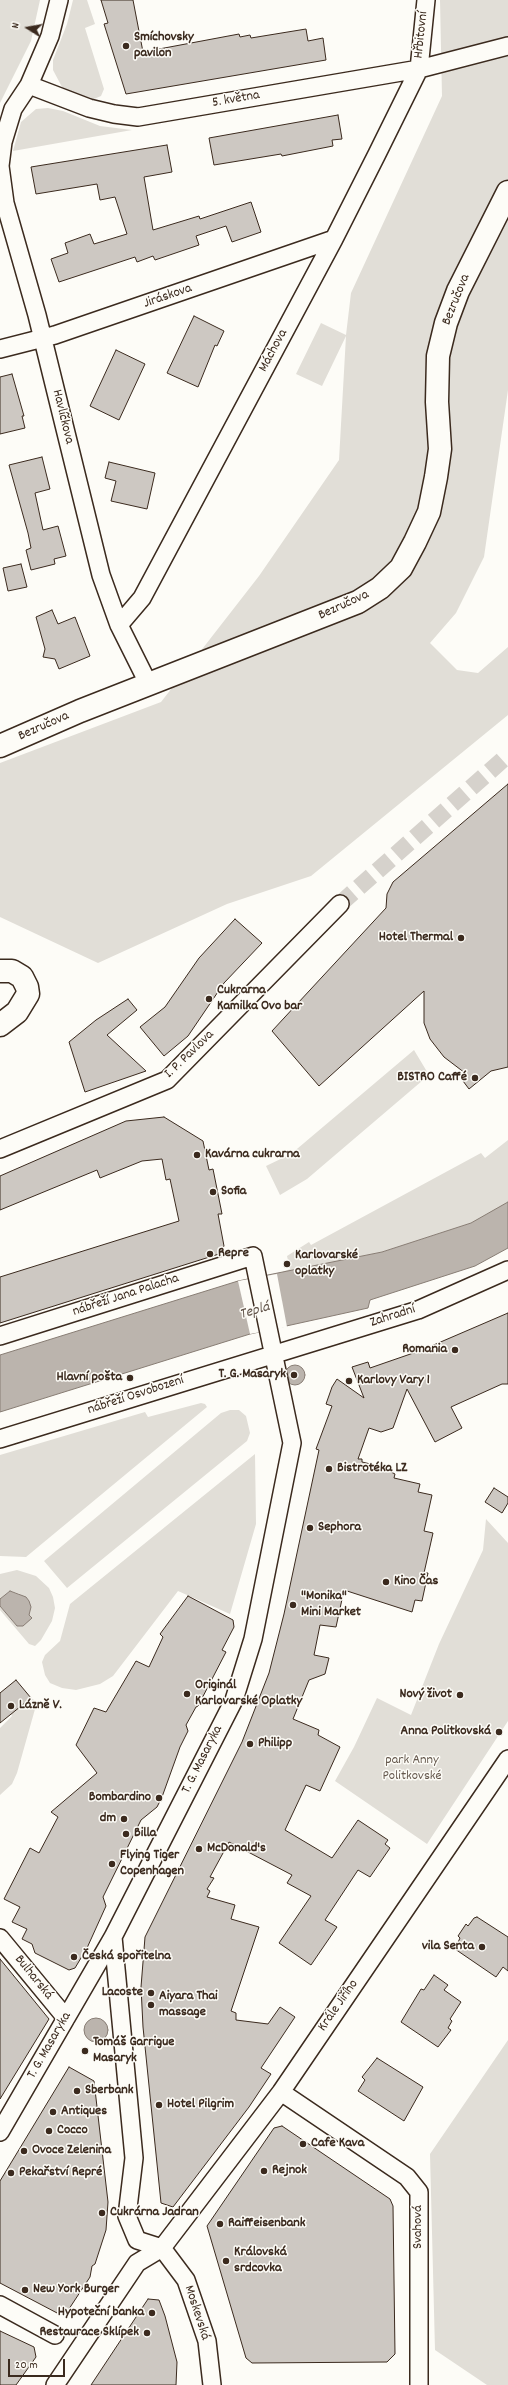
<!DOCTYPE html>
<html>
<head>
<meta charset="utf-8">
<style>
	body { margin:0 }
	#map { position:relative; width:508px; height:2385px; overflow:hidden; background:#fdfcf7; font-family:Dekko,sans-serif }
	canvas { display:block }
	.north { position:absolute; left:8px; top:8px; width:40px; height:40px; -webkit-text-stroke:3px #fdfcf7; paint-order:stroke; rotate:281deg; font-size:11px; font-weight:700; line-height:16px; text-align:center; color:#3b2a1e }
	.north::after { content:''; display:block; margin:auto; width:14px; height:18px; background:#3b2a1e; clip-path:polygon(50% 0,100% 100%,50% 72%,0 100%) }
	.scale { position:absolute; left:8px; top:2359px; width:57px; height:18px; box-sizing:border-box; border:2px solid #3b2a1e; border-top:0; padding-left:5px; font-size:12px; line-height:14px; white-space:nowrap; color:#3b2a1e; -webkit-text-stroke:3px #fdfcf7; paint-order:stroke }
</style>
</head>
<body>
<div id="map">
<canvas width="508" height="2385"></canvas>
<div class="north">N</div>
<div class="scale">20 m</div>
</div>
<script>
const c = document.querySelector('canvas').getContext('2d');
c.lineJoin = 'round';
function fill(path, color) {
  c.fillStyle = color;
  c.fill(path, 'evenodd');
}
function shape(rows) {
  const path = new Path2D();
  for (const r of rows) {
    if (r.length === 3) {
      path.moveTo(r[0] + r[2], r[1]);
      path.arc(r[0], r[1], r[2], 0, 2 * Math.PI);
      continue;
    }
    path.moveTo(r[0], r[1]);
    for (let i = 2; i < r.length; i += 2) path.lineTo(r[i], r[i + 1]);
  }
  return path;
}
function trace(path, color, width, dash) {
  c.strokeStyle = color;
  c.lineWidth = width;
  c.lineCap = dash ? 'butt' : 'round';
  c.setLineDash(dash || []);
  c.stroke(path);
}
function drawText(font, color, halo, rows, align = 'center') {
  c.font = font + ' Dekko,sans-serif';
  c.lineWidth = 3;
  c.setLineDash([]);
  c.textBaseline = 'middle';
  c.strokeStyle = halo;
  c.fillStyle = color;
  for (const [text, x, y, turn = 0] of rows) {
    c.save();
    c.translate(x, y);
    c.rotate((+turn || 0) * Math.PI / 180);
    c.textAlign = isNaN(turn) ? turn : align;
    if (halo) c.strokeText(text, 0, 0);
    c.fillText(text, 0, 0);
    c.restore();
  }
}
fill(shape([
	[0,0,40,0,31,41,0,103],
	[73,0,87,0,95,24,85,28,104,89,101,96,94,99,71,92,62,87,53,70,53,60,67,24],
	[440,0,508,0,508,390,484,557,456,613,430,643,457,670,478,673,508,647,508,715,311,876,227,904,98,963,0,917,0,763,161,702,259,576,339,460,346,336,322,386,296,374,321,323,346,335,351,293,442,96],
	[48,108,63,111,100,126,132,130,13,151,21,122,36,109],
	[414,1050,429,1075,307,1179,280,1195,266,1166,291,1154],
	[508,1140,508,1202,500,1208,471,1223,382,1252,277,1274,290,1269,287,1256,309,1242,311,1245,481,1153,485,1158],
	[201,1403,205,1404,207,1407,26,1557,0,1556,0,1455,145,1412,148,1417],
	[230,1410,239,1410,246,1416,250,1433,247,1441,67,1588,44,1561,221,1413],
	[255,1454,256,1524,230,1614,178,1591,113,1676,100,1684,76,1690,62,1688,50,1683,45,1675,42,1662,45,1655,60,1641,70,1604],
	[486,1519,508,1543,508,1721,427,1844,335,1781,354,1747,377,1698,411,1715,439,1644,483,1550],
	[17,1570,36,1576,49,1588,53,1597,55,1608,52,1621,41,1640,35,1646,29,1644,0,1610,0,1606,17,1626,29,1615,20,1594,10,1591,0,1599,0,1574],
	[31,1698,37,1702,17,1773,12,1784,0,1795,0,1728,12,1716,11,1714],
	[508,2040,508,2385,487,2385,435,2350,430,2154]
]), '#e1ded7');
const water = shape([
	[508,1202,508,1248,475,1266,370,1300,368,1308,250,1334,0,1412,0,1355,238,1281,382,1252,471,1223,508,1202],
	[295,1375,10],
	[10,1591,26,1597,29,1601,31,1607,29,1615,32,1618,23,1626,17,1626,0,1606,0,1599,10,1591],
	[96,2030,12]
]);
fill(water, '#bbb4ad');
trace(water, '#887d74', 1);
fill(shape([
	[277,1274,287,1327,250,1334,238,1281]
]), '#fdfcf7');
const building = shape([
	[101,0,133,0,143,52,239,34,240,37,250,35,251,38,306,29,308,41,323,38,326,60,126,94,104,24,108,23,101,0],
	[338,115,342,139,332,140,333,146,282,156,281,154,214,165,209,138,338,115],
	[167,145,172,172,144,177,153,230,199,216,200,219,251,202,261,232,232,242,226,226,196,236,199,245,155,260,153,256,137,262,135,257,59,282,51,259,68,253,65,243,90,234,94,244,127,234,115,197,100,200,97,184,36,194,31,167,167,145],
	[194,316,224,331,217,346,215,345,198,387,167,373,194,316],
	[116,350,145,364,119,420,90,406,116,350],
	[12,374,24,416,22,416,25,428,0,434,0,377,12,374],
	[42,457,50,489,35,493,43,530,58,526,66,556,54,559,55,564,31,570,26,550,31,548,28,533,9,465,42,457],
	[109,462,155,473,147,509,111,501,116,481,105,478,109,462],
	[21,564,27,587,8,591,3,568,21,564],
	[52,610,58,624,75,617,90,656,59,669,55,659,43,657,45,649,36,617,52,610],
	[508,784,508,1067,491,1071,469,1089,460,1077,465,1073,444,1057,430,1039,424,1023,424,991,319,1086,272,1031,386,908,387,894,393,882,508,784],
	[235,919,262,943,224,983,188,1036,164,1056,140,1027,165,1007,199,958,235,919],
	[128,999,137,1010,107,1035,146,1071,85,1092,69,1042,96,1020,128,999],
	[164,1117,203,1141,209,1170,213,1169,222,1214,218,1214,224,1246,219,1254,0,1323,0,1277,179,1221,170,1179,166,1180,162,1159,142,1161,100,1178,97,1170,0,1210,0,1176,126,1121,164,1117],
	[508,1313,508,1384,502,1384,451,1407,462,1428,435,1442,407,1389,393,1428,381,1432,369,1428,358,1459,362,1459,362,1462,379,1466,395,1474,394,1478,420,1484,418,1492,432,1495,424,1531,433,1533,424,1573,428,1573,422,1601,415,1600,412,1612,344,1590,336,1627,320,1625,314,1655,329,1658,325,1674,309,1680,293,1719,319,1730,318,1735,340,1747,320,1791,306,1785,285,1830,332,1858,358,1820,388,1840,385,1844,390,1848,370,1877,358,1870,325,1920,337,1927,311,1965,279,1943,311,1896,287,1883,292,1875,229,1842,210,1877,214,1878,207,1889,210,1891,207,1897,235,1905,231,1919,259,1927,231,2011,236,2013,236,2020,268,2024,280,2007,295,2017,261,2068,271,2074,249,2107,173,2207,161,2203,143,2027,141,1987,145,1937,242,1742,269,1673,284,1614,319,1450,316,1449,332,1406,326,1404,332,1387,337,1379,364,1398,352,1367,368,1362,370,1368,422,1350,508,1313],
	[494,1488,508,1497,508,1503,502,1513,485,1502,494,1488],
	[188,1596,233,1620,234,1627,222,1650,226,1652,198,1706,196,1707,186,1725,188,1731,180,1747,162,1797,157,1807,141,1820,103,1897,106,1906,87,1948,75,1968,69,1970,35,1953,32,1944,22,1939,27,1929,12,1922,20,1907,4,1899,30,1848,39,1853,58,1817,51,1812,97,1773,76,1745,94,1708,106,1712,136,1661,149,1667,163,1637,160,1634,188,1596],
	[16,1680,31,1698,0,1723,0,1693,16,1680],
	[477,1917,508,1937,508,1971,503,1967,496,1977,455,1949,460,1938,458,1936,466,1924,468,1926,474,1918,477,1917],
	[0,1959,49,2019,0,2099,0,1959],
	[434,1975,448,1985,444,1990,461,2002,450,2019,452,2021,448,2028,451,2030,438,2047,401,2022,421,1989,424,1990,434,1975],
	[377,2058,423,2087,404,2121,358,2091,365,2080,362,2077,377,2058],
	[69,2067,94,2081,108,2202,106,2230,95,2264,92,2266,90,2277,67,2312,59,2314,0,2283,0,2181,69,2067],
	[282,2126,390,2199,393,2206,395,2354,387,2362,252,2363,246,2358,207,2226,274,2128,282,2126],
	[148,2299,159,2300,165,2316,177,2362,176,2385,91,2385,148,2299],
	[0,2331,34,2347,36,2357,16,2385,0,2385,0,2331]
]);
fill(building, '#cdc8c2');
trace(building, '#3b2a1e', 1);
trace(shape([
	[340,904,508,755]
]), '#d6d2cc', 17, [17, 8]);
const street = shape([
	[59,0,50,36,29,85,13,109,3,142,0,166,5,203,37,315,101,575,119,625,149,685],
	[29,85,89,108,114,114,138,117,419,69,508,46],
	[0,349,55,335,334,239],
	[119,625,142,598,334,239,377,154,419,69,426,0],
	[0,1149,167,1080,340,904],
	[0,1336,253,1256,292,1443,253,1639,234,1700,113,1937,0,2132],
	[0,1439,418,1310,508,1270],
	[113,1937,134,2158,127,2216,137,2240,162,2248],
	[0,1938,66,2018],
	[281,2092,407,2177,419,2192,419,2385],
	[162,2248,186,2280,207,2341,212,2385],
	[0,2305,55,2335],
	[55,2385,137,2263,162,2248,281,2092,508,1759]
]);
const secondary = shape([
	[0,746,80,711,358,602,380,588,401,568,415,542,429,512,436,477,440,449,437,402,438,356,446,323,458,291,508,192],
	[0,971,12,971,22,977,27,987,28,994,17,1012,0,1025]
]);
trace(street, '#3b2a1e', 20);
trace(secondary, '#3b2a1e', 25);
trace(street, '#fdfcf7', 17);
trace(secondary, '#fdfcf7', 22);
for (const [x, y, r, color] of [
	[126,46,4,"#3b2a1e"],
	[461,938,4,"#3b2a1e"],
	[209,999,4,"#3b2a1e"],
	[475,1078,4,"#3b2a1e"],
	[197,1155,4,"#3b2a1e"],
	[213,1192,4,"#3b2a1e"],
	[210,1254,4,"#3b2a1e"],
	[287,1264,4,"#3b2a1e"],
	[455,1350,4,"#3b2a1e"],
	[294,1375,4,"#3b2a1e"],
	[130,1378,4,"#3b2a1e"],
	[349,1381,4,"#3b2a1e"],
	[329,1469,4,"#3b2a1e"],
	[310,1528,4,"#3b2a1e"],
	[386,1582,4,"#3b2a1e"],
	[293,1605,4,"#3b2a1e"],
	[187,1694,4,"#3b2a1e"],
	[460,1695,4,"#3b2a1e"],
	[11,1706,4,"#3b2a1e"],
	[499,1732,4,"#3b2a1e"],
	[250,1744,4,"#3b2a1e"],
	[159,1798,4,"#3b2a1e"],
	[124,1819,4,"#3b2a1e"],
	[126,1834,4,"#3b2a1e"],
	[199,1849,4,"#3b2a1e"],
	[112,1864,4,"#3b2a1e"],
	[482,1947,4,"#3b2a1e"],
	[74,1957,4,"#3b2a1e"],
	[151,1993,4,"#3b2a1e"],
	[151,2005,4,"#3b2a1e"],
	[85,2051,4,"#3b2a1e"],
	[77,2091,4,"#3b2a1e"],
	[159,2105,4,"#3b2a1e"],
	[53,2112,4,"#3b2a1e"],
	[49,2131,4,"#3b2a1e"],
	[303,2144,4,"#3b2a1e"],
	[24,2151,4,"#3b2a1e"],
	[264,2171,4,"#3b2a1e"],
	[11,2173,4,"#3b2a1e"],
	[102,2213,4,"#3b2a1e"],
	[220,2224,4,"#3b2a1e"],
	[226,2261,4,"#3b2a1e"],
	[25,2290,4,"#3b2a1e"],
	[152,2313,4,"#3b2a1e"],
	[147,2333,4,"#3b2a1e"]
]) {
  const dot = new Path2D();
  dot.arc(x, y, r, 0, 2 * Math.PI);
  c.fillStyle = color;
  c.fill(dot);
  trace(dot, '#fdfcf7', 1.5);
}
drawText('14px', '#3b2a1e', '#fdfcf7', [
	["Hřbitovní",422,35,-84],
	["5. května",236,100,-10],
	["Jiráskova",168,297,-19],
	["Bezručova",457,300,-68],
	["Máchova",274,351,-62],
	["Havlíčkova",62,417,76],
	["Bezručova",344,606,-25],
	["Bezručova",44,727,-24],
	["I. P. Pavlova",190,1055,-44],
	["nábřeží Jana Palacha",126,1296,-18],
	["Zahradní",393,1317,-18],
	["nábřeží Osvobození",136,1396,-18],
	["T. G. Masaryka",203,1760,-63],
	["Bulharská",33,1978,51],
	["Krále Jiřího",339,2006,-55],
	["T. G. Masaryka",50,2046,-60],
	["Svahová",419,2227,-90],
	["Moskevská",196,2313,72]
]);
drawText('bold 14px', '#3b2a1e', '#fdfcf7', [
	["Smíchovsky",134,38],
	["pavilon",134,54],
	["Hotel Thermal",453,938,"right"],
	["Cukrarna",217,991],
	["Kamilka Ovo bar",217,1007],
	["BISTRO Caffé",467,1078,"right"],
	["Kavárna cukrarna",205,1155],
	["Sofia",221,1192],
	["Repre",218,1254],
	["Karlovarské",295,1256],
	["oplatky",295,1272],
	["Romania",447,1350,"right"],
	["T. G. Masaryk",286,1375,"right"],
	["Hlavní pošta",122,1378,"right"],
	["Karlovy Vary 1",357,1381],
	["Bistrotéka LZ",337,1469],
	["Sephora",318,1528],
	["Kino Čas",394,1582],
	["\"Monika\"",301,1597],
	["Mini Market",301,1613],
	["Originál",195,1686],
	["Karlovarské Oplatky",195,1702],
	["Nový život",452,1695,"right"],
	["Lázně V.",19,1706],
	["Anna Politkovská",491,1732,"right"],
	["Philipp",258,1744],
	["Bombardino",151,1798,"right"],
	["dm",116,1819,"right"],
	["Billa",134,1834],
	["McDonald's",207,1849],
	["Flying Tiger",120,1856],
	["Copenhagen",120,1872],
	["vila Senta",474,1947,"right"],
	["Česká spořitelna",82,1957],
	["Lacoste",143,1993,"right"],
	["Aiyara Thai",159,1997],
	["massage",159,2013],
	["Tomáš Garrigue",93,2043],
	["Masaryk",93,2059],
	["Sberbank",85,2091],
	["Hotel Pilgrim",167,2105],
	["Antiques",61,2112],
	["Cocco",57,2131],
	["Cafe Kava",311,2144],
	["Ovoce Zelenina",32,2151],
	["Rejnok",272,2171],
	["Pekařství Repré",19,2173],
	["Cukrárna Jadran",110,2213],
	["Raiffeisenbank",228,2224],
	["Královská",234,2253],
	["srdcovka",234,2269],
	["New York Burger",33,2290],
	["Hypoteční banka",144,2313,"right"],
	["Restaurace Sklípek",139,2333,"right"]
], 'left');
drawText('14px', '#64574c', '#fdfcf7', [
	["park Anny",412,1761],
	["Politkovské",412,1777]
]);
drawText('italic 15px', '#615349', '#fdfcf7', [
	["Teplá",255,1312,-16]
]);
</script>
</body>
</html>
